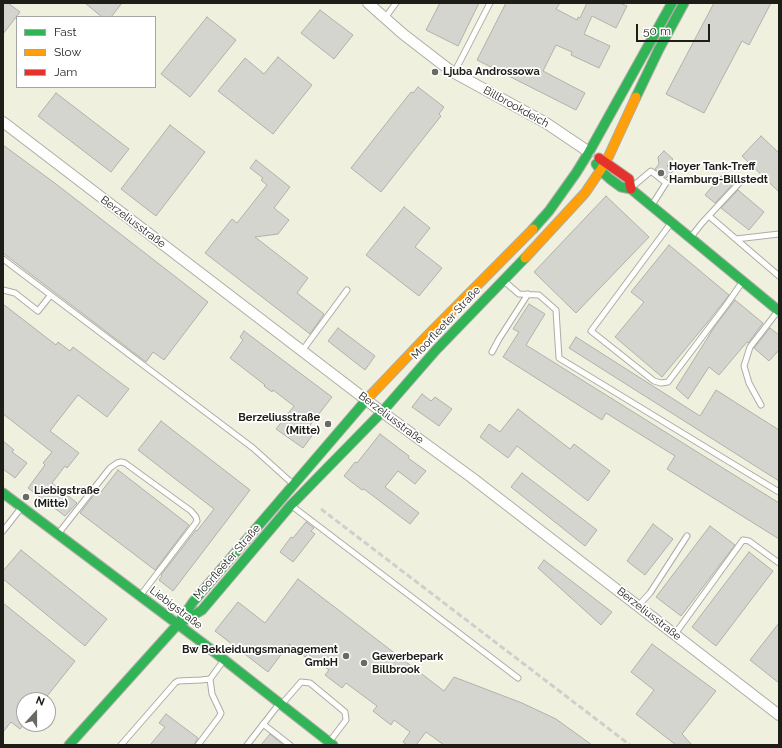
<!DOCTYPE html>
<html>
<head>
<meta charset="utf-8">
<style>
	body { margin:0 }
	#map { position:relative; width:782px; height:748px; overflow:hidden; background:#f8f8f0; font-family:Raleway,sans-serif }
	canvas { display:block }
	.frame { position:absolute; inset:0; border:4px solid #1e1d18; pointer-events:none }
	.legend { position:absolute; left:16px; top:16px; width:140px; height:72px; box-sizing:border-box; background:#fff; border:1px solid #a5a5a3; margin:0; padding:5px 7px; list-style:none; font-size:12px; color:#1e1d18 }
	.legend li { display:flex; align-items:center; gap:8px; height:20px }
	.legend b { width:20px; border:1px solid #a5a5a3 }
	.north { position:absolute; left:16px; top:692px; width:40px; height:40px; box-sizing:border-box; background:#fff; border:1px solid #a5a5a3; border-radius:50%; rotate:21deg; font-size:11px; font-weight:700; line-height:16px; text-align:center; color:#1e1d18 }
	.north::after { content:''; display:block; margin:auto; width:14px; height:18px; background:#6a6a64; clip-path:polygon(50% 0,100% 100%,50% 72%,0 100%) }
	.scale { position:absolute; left:636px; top:24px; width:74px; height:18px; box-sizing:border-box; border:2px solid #1e1d18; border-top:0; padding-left:5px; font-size:12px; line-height:14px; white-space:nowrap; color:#1e1d18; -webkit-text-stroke:3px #fff; paint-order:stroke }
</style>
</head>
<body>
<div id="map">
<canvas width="782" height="748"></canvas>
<div class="frame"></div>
<ul class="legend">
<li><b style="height:5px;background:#30b455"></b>Fast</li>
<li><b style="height:5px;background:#ff9f0a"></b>Slow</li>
<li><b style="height:5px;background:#e5322d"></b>Jam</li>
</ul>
<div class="north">N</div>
<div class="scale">50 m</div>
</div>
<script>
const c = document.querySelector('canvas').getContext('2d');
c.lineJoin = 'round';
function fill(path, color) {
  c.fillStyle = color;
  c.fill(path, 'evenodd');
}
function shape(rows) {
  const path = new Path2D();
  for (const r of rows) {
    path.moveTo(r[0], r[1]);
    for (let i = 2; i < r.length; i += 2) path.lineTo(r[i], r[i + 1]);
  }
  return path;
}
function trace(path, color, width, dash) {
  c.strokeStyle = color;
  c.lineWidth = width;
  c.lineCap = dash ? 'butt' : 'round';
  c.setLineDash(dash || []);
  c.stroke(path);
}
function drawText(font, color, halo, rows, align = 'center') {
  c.font = font + ' Raleway,sans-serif';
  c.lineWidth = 3.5;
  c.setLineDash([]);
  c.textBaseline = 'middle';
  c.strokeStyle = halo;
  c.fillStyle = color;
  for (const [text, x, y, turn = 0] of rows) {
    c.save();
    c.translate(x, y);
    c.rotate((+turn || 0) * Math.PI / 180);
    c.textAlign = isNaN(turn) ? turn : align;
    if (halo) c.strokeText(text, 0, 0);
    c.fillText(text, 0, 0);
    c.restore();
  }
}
fill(shape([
	[3,3,779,3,779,745,3,745],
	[17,17,155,17,155,87,17,87],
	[24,700,48,700,48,724,24,724]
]), '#f0f0df');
const building = shape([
	[3,3,8,3,20,12,3,34,3,3],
	[85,3,122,3,111,17,102,17,85,3],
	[440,3,479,3,458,46,426,30,440,3],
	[506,3,560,3,556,9,577,20,578,17,580,18,587,3,620,3,627,6,616,28,592,16,584,34,610,46,599,68,571,55,572,52,556,45,543,71,585,93,576,110,477,60,506,3],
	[714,3,771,3,749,45,742,41,704,113,666,94,714,3],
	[320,10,353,35,334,59,301,33,320,10],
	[207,17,236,40,190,97,161,74,207,17],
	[278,57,312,85,273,134,218,91,245,58,264,74,278,57],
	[418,87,444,107,439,114,441,116,381,192,351,168,411,92,413,93,418,87],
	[56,93,129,149,111,172,38,116,56,93],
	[170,125,205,152,156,216,121,189,170,125],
	[761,136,779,153,779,192,742,156,761,136],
	[3,145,56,184,208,302,164,360,153,352,146,362,3,253,3,145],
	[664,151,673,159,667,166,673,171,666,178,655,169,659,164,658,157,664,151],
	[256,160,290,187,274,208,289,220,278,234,255,237,308,278,297,293,324,314,310,334,205,253,232,219,237,223,267,185,261,180,263,178,250,168,256,160],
	[721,176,732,185,715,203,705,195,721,176],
	[738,190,764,212,749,230,721,208,738,190],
	[606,196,649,237,576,313,534,272,606,196],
	[404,207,430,228,415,247,442,268,419,296,366,255,404,207],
	[669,245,729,295,707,323,662,377,615,337,644,302,631,292,669,245],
	[735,300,763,323,748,343,747,342,719,375,709,367,688,399,676,388,715,326,735,300],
	[3,304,56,345,58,342,70,351,73,347,129,389,107,417,78,395,50,431,79,453,67,468,65,466,52,483,77,503,65,516,28,488,45,465,43,463,52,452,3,414,3,304],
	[529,304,545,314,526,345,779,503,779,539,667,469,675,456,606,413,602,420,503,357,519,332,513,329,529,304],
	[338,328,375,356,365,370,328,341,338,328],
	[770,328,779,335,779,350,769,361,754,348,770,328],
	[244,331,332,397,308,428,314,433,303,448,276,429,294,406,273,390,272,392,264,386,265,385,230,358,243,340,240,337,244,331],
	[576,337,700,416,716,390,779,430,779,481,569,348,576,337],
	[422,394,431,401,435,397,452,409,439,426,412,407,422,394],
	[518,409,570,449,574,444,610,471,588,501,517,446,508,458,480,437,489,424,500,432,518,409],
	[161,421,250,490,173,591,159,580,162,576,161,575,196,530,197,531,214,509,138,450,161,421],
	[380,434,409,456,408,458,426,471,415,484,398,471,385,487,419,513,410,524,364,489,362,490,344,476,355,462,357,463,380,434],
	[3,441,14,450,12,452,27,463,15,478,3,469,3,441],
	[118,470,189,525,155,570,80,513,98,490,101,492,118,470],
	[522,473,597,530,585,546,511,487,522,473],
	[306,522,314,528,311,531,315,534,293,562,280,552,291,537,293,538,306,522],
	[653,524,673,539,645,575,627,561,653,524],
	[710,526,735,545,681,616,656,597,710,526],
	[21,550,107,619,85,646,3,579,3,571,21,550],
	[749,552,773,571,716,646,692,627,749,552],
	[544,560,612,612,601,625,538,568,544,560],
	[298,579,444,691,454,677,522,703,556,719,592,745,444,745,426,732,416,745,407,745,403,742,410,732,394,720,391,725,373,711,377,706,346,683,342,688,325,675,329,670,308,654,305,657,289,644,268,672,215,631,238,602,265,623,298,579],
	[3,603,75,661,44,700,24,700,24,724,20,729,11,722,3,732,3,603],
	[779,623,779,683,750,660,779,623],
	[652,644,716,691,682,734,692,745,676,745,636,714,654,690,631,672,652,644],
	[166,714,198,738,194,745,150,745,165,727,159,723,166,714],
	[270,734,283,745,261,745,270,734]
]);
fill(building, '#d5d5cf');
trace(building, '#b2b2ac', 1);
const lane = shape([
	[385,18,396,3],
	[454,73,490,3],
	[632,187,651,171,666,183,652,205],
	[709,216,779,276],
	[671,223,591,331,654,381,661,383,668,382,727,304,743,281],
	[691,237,702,223,741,181],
	[736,239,779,234],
	[3,259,253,448,293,484],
	[504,281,519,294,539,295,556,310,559,358,779,492],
	[3,290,15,293,38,311,50,296],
	[302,351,347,290],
	[492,352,499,339,528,294],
	[761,405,749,383,744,366,750,347,778,311],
	[292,506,518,678],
	[3,531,21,508],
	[58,534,110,468,117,463,121,462,125,463,191,511,196,517,197,521,195,524,140,596],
	[638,606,650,593,687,536],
	[675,634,743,540,749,541,779,563],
	[210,679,224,660],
	[282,704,301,682,310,683,345,712,346,720,330,741],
	[263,724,290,745],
	[121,745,175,683,178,681,201,680,210,679,212,694,221,713,219,717,198,745],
	[247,745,279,704]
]);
const street = shape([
	[368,3,403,34,451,71,546,123,589,152],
	[3,122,382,412,471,477,779,715]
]);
const fast = shape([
	[636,97,659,49,684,3],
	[596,164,601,171,610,179,621,187,631,189,779,311],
	[533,229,549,211,576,173,589,152,672,3],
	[3,493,204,644,333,745],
	[182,622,202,610,291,505,382,412,436,350,525,258],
	[69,745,178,624,193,602,367,399]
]);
const slow = shape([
	[525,258,585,193,606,162,636,97],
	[367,399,426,337,533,229]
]);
const jam = shape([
	[599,158,629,179,631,189]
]);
trace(lane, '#adada7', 7);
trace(street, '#adada7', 12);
trace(fast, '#adada7', 11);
trace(slow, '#adada7', 11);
trace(jam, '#adada7', 11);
trace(lane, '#fefefd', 5);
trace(street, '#fefefd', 10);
trace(fast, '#30b455', 9);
trace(slow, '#ff9f0a', 9);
trace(jam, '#e5322d', 9);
trace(shape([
	[321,509,630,745]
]), '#cfcfcc', 3, [6, 3]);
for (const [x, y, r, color] of [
	[435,72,4,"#6a6a64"],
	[661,173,4,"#6a6a64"],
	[328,424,4,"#6a6a64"],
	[26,497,4,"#6a6a64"],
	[346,656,4,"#6a6a64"],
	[364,663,4,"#6a6a64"]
]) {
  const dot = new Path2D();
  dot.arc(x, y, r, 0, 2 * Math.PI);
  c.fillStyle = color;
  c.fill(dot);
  trace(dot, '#fff', 1.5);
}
drawText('bold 11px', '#1e1d18', '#fff', [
	["Ljuba Androssowa",443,72],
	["Hoyer Tank-Treff",669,167],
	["Hamburg-Billstedt",669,180],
	["Berzeliusstraße",320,418,"right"],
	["(Mitte)",320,431,"right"],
	["Liebigstraße",34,491],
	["(Mitte)",34,504],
	["Bw Bekleidungsmanagement",338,650,"right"],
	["GmbH",338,663,"right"],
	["Gewerbepark",372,657],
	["Billbrook",372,670]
], 'left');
drawText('11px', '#1e1d18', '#fff', [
	["Billbrookdeich",516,107,29],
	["Berzeliusstraße",133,222,37],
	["Moorfleeter Straße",446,323,-47],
	["Berzeliusstraße",391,418,37],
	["Moorfleeter Straße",227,562,-49],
	["Liebigstraße",176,608,37],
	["Berzeliusstraße",649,614,38]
]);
</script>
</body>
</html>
